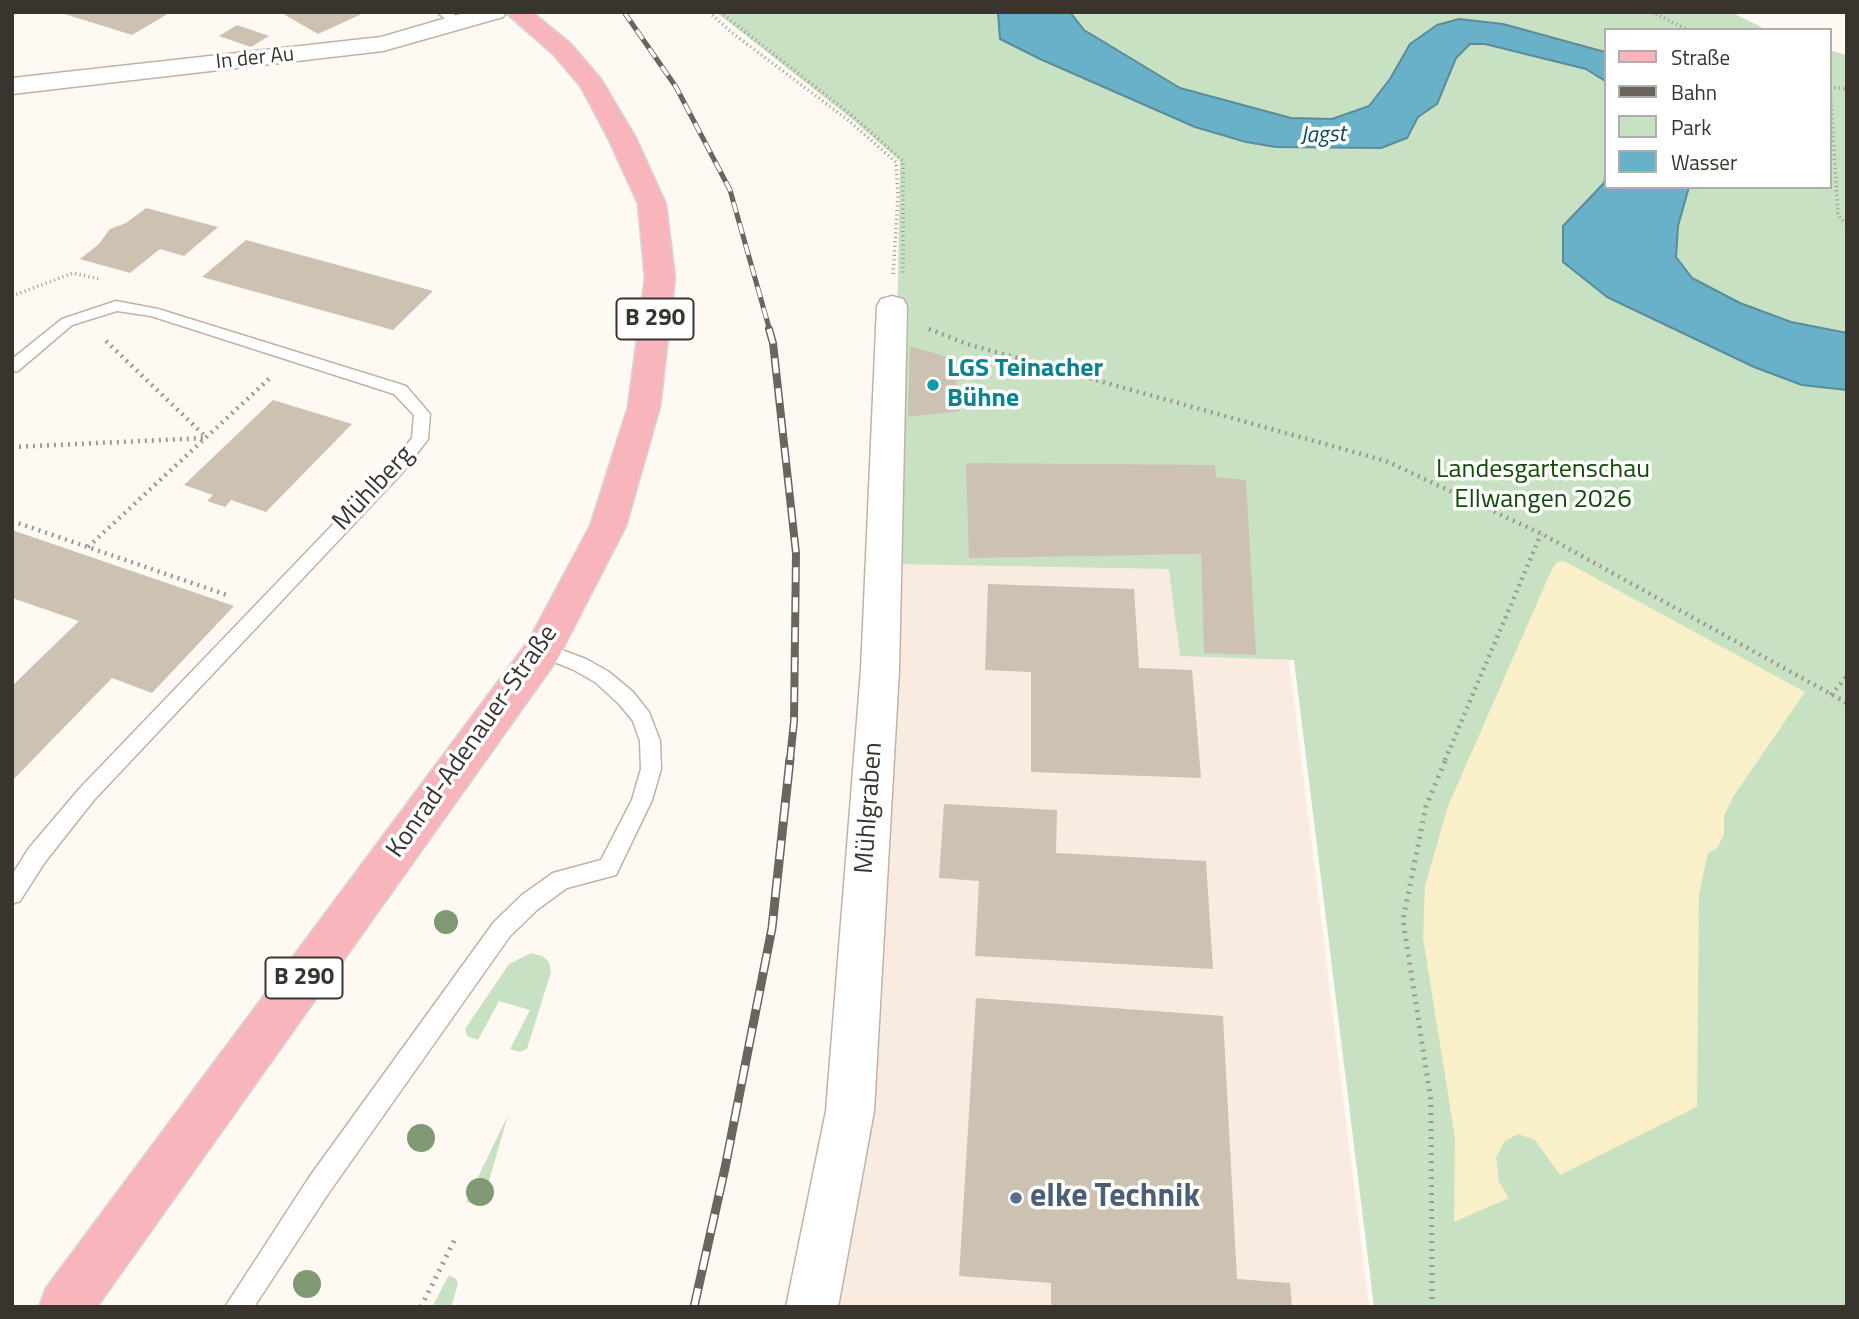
<!DOCTYPE html>
<html>
<head>
<meta charset="utf-8">
<style>
	body { margin:0 }
	#map { position:relative; width:1859px; height:1319px; overflow:hidden; background:#fff8f3; font-family:"Titillium Web",sans-serif }
	canvas { display:block }
	.frame { position:absolute; inset:0; border:14px solid #3a342f; pointer-events:none }
	.legend { position:absolute; left:1604px; top:28px; width:228px; height:161px; box-sizing:border-box; background:#fff; border:2px solid #b0aeac; margin:0; padding:9px 12px; list-style:none; font-size:21px; color:#3a342f }
	.legend li { display:flex; align-items:center; gap:14px; height:35px }
	.legend b { width:35px; border:2px solid #b0aeac }
</style>
</head>
<body>
<div id="map">
<canvas width="1859" height="1319"></canvas>
<div class="frame"></div>
<ul class="legend">
<li><b style="height:9px;background:#f8b6bc"></b>Straße</li>
<li><b style="height:9px;background:#6b6560"></b>Bahn</li>
<li><b style="height:19px;background:#c7e1c2"></b>Park</li>
<li><b style="height:19px;background:#69b1c8"></b>Wasser</li>
</ul>
</div>
<script>
const c = document.querySelector('canvas').getContext('2d');
c.lineJoin = 'round';
function fill(path, color) {
  c.fillStyle = color;
  c.fill(path, 'evenodd');
}
function shape(rows) {
  const path = new Path2D();
  for (const r of rows) {
    path.moveTo(r[0], r[1]);
    for (let i = 2; i < r.length; i += 2) path.lineTo(r[i], r[i + 1]);
  }
  return path;
}
function trace(path, color, width, dash) {
  c.strokeStyle = color;
  c.lineWidth = width;
  c.lineCap = dash ? 'butt' : 'round';
  c.setLineDash(dash || []);
  c.stroke(path);
}
function drawText(font, color, halo, rows, align = 'center') {
  c.font = font + ' "Titillium Web",sans-serif';
  c.lineWidth = 7;
  c.setLineDash([]);
  c.textBaseline = 'middle';
  c.strokeStyle = halo;
  c.fillStyle = color;
  for (const [text, x, y, turn = 0] of rows) {
    c.save();
    c.translate(x, y);
    c.rotate((+turn || 0) * Math.PI / 180);
    c.textAlign = isNaN(turn) ? turn : align;
    if (halo) c.strokeText(text, 0, 0);
    c.fillText(text, 0, 0);
    c.restore();
  }
}
fill(shape([
	[905,445,1266,475,1369,1307,835,1307]
]), '#f9ebe0');
fill(shape([
	[716,12,1731,12,1767,30,1605,30,1605,187,1829,187,1829,50,1847,55,1847,1307,1374,1307,1294,660,1180,656,1169,569,893,564,900,161,852,119],
	[531,953,542,956,549,962,551,972,527,1049,520,1052,510,1049,530,1010,499,1001,478,1040,467,1036,465,1029,509,964],
	[508,1115,484,1198,475,1204,466,1202],
	[449,1275,456,1279,458,1284,451,1307,432,1307]
]), '#c7e1c2');
fill(shape([
	[1564,561,1805,692,1733,797,1724,816,1724,835,1717,848,1708,853,1699,894,1697,1107,1560,1175,1535,1140,1518,1134,1505,1141,1496,1157,1499,1182,1509,1198,1454,1222,1455,1138,1423,938,1425,886,1448,806,1552,569,1557,562]
]), '#f9f0ca');
const water = shape([
	[998,12,1070,12,1084,30,1180,88,1291,118,1332,119,1369,106,1390,79,1410,44,1437,25,1459,19,1503,24,1605,52,1605,81,1586,69,1485,44,1470,44,1456,58,1437,104,1418,117,1407,138,1381,148,1276,147,1246,142,1195,127,1040,59,1000,39,998,12],
	[1605,179,1605,187,1689,187,1678,226,1676,257,1692,278,1740,303,1791,322,1847,333,1847,390,1802,385,1754,367,1607,297,1563,262,1563,226,1604,183,1605,179]
]);
fill(water, '#69b1c8');
trace(water, '#5b8c9a', 2);
fill(shape([
	[58,12,171,12,132,35],
	[280,12,366,12,318,34],
	[237,25,269,36,251,47,219,36],
	[146,208,218,227,184,256,160,249,130,273,80,259,99,244,110,229,126,223],
	[246,240,433,291,393,330,202,277],
	[910,346,954,359,960,411,908,417],
	[273,400,352,424,266,512,231,500,225,507,207,501,213,495,184,485],
	[966,463,1215,465,1216,477,1246,480,1256,655,1204,653,1201,554,969,558],
	[12,530,234,606,152,693,112,678,12,781,12,686,79,621,12,598],
	[988,584,1134,589,1139,668,1192,670,1201,778,1031,772,1031,672,985,670],
	[944,804,1057,810,1056,853,1206,861,1213,969,975,956,979,881,939,878],
	[976,998,1223,1016,1237,1279,1290,1283,1292,1307,1051,1307,1051,1283,959,1276]
]), '#cdc2b2');
const lane = shape([
	[437,12,451,12,464,23,454,26,437,12],
	[116,301,158,309,406,386,430,414,428,439,402,473,94,800,45,862,20,901,12,904,12,875,29,848,80,788,390,465,412,438,414,415,394,394,151,316,117,311,72,325,18,371,12,372,12,359,62,319,116,301],
	[543,643,586,659,609,672,633,692,649,712,660,741,661,769,652,800,616,875,567,888,538,909,510,936,328,1194,254,1307,225,1307,310,1176,494,922,522,895,553,873,601,860,632,800,641,769,640,741,633,721,619,704,595,682,572,669,536,655,533,650,536,645,543,643]
]);
const street = shape([
	[467,12,506,12,503,17,383,51,12,94,12,78,381,37,467,12],
	[892,296,903,299,907,306,899,670,874,1111,838,1307,786,1307,826,1111,861,670,877,306,881,299,892,296]
]);
const primary = shape([
	[505,12,532,12,571,44,601,79,636,138,666,204,675,278,660,407,626,526,557,660,97,1307,39,1307,46,1288,529,640,590,526,628,407,645,278,638,204,608,138,581,87,553,54,505,12]
]);
trace(lane, '#c2b2a5', 3);
trace(street, '#c2b2a5', 3);
trace(primary, '#d8d6d5', 3);
trace(shape([
	[709,12,731,32,848,120,896,162,898,196,893,275],
	[720,12,854,117,903,161,903,274],
	[1652,12,1688,30],
	[1830,87,1838,215,1847,225],
	[1830,87,1847,89],
	[12,296,73,273,99,279],
	[929,329,933,331]
]), '#9e9792', 3.5, [1, 3.5]);
trace(shape([
	[929,329,967,344,1386,461,1542,534,1847,703],
	[106,341,206,437],
	[12,447,206,438],
	[12,521,230,596],
	[88,547,270,378],
	[1831,695,1847,676],
	[1445,760,1541,534]
]), '#9e9792', 4.5, [2, 5]);
trace(shape([
	[421,1307,455,1239],
	[1432,1307,1431,1101,1403,920,1426,806,1446,759]
]), '#9e9792', 5, [2, 6]);
fill(lane, '#fff');
fill(street, '#fff');
fill(primary, '#f8b6bc');
const railFar2 = shape([
	[624,12,676,87,730,190,770,331]
]);
const railFar1 = shape([
	[769,329,773,343,796,553,794,721,790,760]
]);
const rail = shape([
	[694,1307,725,1168,772,928,790,759]
]);
trace(railFar2, '#6b6560', 5);
trace(railFar1, '#6b6560', 8);
trace(rail, '#6b6560', 9);
trace(railFar2, '#fff', 3.5, [11]);
trace(railFar1, '#fff', 5, [15]);
trace(rail, '#fff', 6, [19]);
c.fillStyle = '#7e9973';
for (const [x, y, r] of [
	[446,922,12],
	[421,1138,14],
	[480,1192,14],
	[307,1284,14]
]) {
  c.beginPath();
  c.arc(x, y, r, 0, 2 * Math.PI);
  c.fill();
}
for (const [x, y, r, color] of [
	[933,385,7,"#0f9aa8"],
	[1016,1198,7,"#5c6f8a"]
]) {
  const dot = new Path2D();
  dot.arc(x, y, r, 0, 2 * Math.PI);
  c.fillStyle = color;
  c.fill(dot);
  trace(dot, '#fff', 2.5);
}
drawText('21px', '#3a342f', '#fff', [
	["In der Au",255,59,-6]
]);
drawText('italic 23px', '#0e4c5d', '#fff', [
	["Jagst",1323,136,-2]
]);
for (const [x, y, w] of [
	[655,319,77],
	[304,978,77]
]) {
  const box = new Path2D();
  box.roundRect(x - w / 2, y - 20.5, w, 41, 5);
  c.fillStyle = '#fff';
  c.fill(box);
  trace(box, '#3a342f', 2);
}
drawText('bold 24px', '#3a342f', null, [
	["B 290",655,319],
	["B 290",304,978]
]);
drawText('bold 26px', '#0d838f', '#fff', [
	["LGS Teinacher",947,370],
	["Bühne",947,400]
], 'left');
drawText('26px', '#154b0a', '#fff', [
	["Landesgartenschau",1543,471],
	["Ellwangen 2026",1543,501]
]);
drawText('26px', '#3a342f', '#fff', [
	["Mühlberg",374,489,-47],
	["Konrad-Adenauer-Straße",473,742,-55],
	["Mühlgraben",870,808,-86]
]);
drawText('bold 32px', '#4e5e75', '#fff', [
	["elke Technik",1030,1198]
], 'left');
</script>
</body>
</html>
